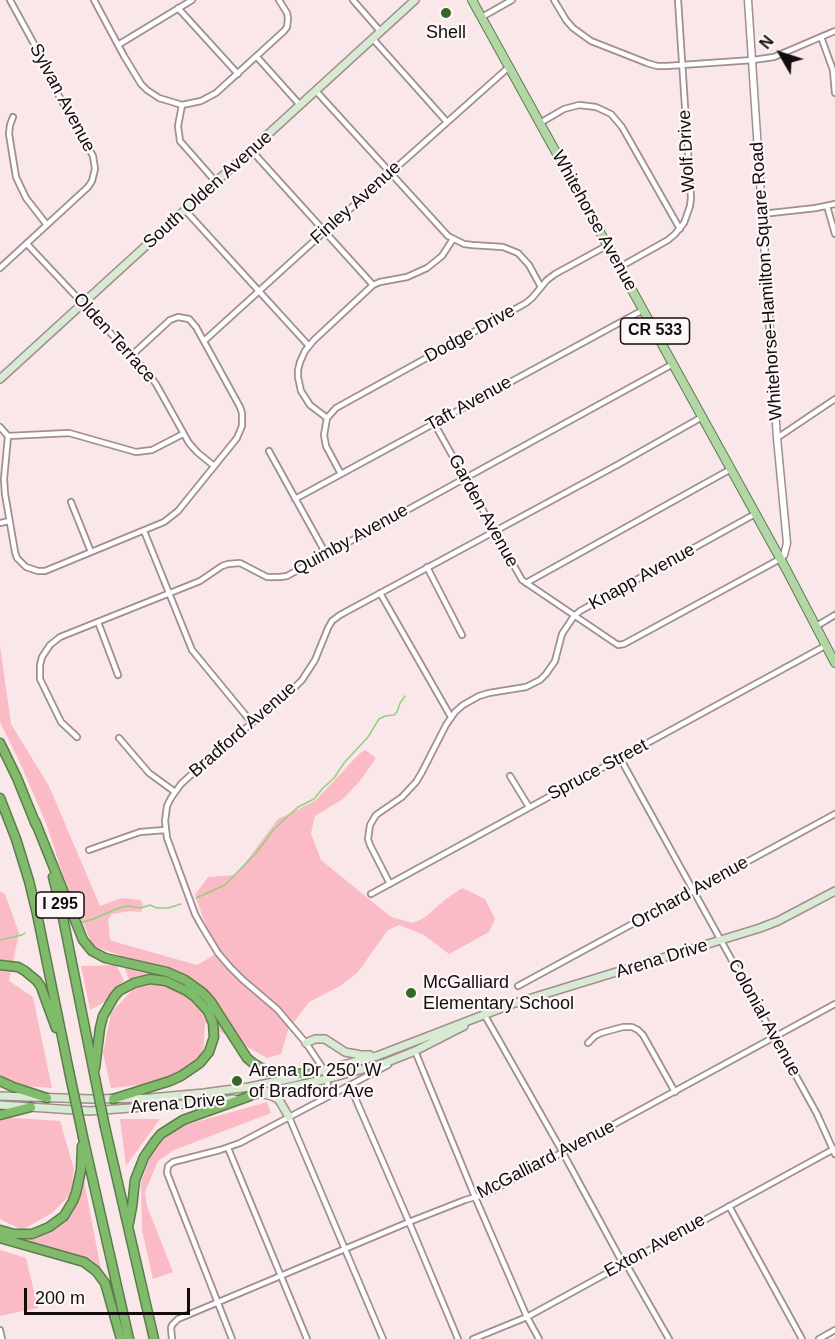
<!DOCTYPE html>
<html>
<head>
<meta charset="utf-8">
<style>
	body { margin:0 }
	#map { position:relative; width:835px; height:1339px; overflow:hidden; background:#f9e7ea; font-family:Helvetica,sans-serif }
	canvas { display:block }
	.north { position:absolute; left:751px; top:24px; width:60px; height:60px; -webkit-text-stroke:4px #fef7f8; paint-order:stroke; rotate:309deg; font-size:16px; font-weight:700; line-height:24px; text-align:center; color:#120c0d }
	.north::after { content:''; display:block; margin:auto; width:21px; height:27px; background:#120c0d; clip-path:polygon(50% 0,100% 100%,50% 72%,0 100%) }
	.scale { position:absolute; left:24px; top:1288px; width:166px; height:27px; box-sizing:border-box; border:3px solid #120c0d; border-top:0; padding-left:8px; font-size:18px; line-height:21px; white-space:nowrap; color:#120c0d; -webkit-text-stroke:4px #fef7f8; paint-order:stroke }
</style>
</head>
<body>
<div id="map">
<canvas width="835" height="1339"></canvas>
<div class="north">N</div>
<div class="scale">200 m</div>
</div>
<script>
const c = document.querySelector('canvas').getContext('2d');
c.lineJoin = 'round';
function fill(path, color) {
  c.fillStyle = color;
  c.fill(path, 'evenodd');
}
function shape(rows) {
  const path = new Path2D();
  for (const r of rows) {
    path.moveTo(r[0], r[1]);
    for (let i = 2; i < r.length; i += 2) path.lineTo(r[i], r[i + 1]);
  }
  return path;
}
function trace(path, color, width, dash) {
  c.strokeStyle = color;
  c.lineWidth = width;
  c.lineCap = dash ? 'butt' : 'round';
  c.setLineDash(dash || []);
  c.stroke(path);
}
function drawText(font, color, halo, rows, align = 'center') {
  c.font = font + ' Helvetica,sans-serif';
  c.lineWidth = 4.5;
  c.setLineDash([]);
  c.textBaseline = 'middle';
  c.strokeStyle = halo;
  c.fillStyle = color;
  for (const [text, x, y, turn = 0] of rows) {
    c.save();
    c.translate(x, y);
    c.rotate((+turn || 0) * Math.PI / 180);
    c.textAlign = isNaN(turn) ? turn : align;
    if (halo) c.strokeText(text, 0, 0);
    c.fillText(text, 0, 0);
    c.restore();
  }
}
fill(shape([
	[0,646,11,724,49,786,100,906,122,898,140,900,143,904,141,912,130,911,112,914,108,919,110,939,112,941,197,965,216,954,195,895,208,877,236,875,278,819,315,801,359,754,365,750,376,758,360,781,343,799,315,816,311,833,321,860,391,917,413,923,424,918,446,899,462,888,485,899,495,919,489,932,449,954,424,935,399,925,388,930,358,972,340,986,309,1002,288,1030,281,1054,267,1058,205,1023,203,1055,171,1077,141,1085,111,1088,103,1053,111,1013,133,989,119,955,93,946,63,875,46,823,21,765,0,722],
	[0,891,5,894,19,933,9,981,33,997,52,1088,0,1084],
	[116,965,124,980,106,1001,90,1010,81,966],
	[267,1102,271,1113,174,1150,158,1161,145,1192,147,1206,173,1272,153,1279,142,1230,141,1182,151,1155,161,1142,182,1126],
	[0,1117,60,1121,74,1169,71,1194,52,1213,22,1230,0,1219],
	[120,1119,160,1119,126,1166],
	[83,1175,101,1270,96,1265,71,1255,22,1240,47,1233,65,1219,78,1200],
	[0,1250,26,1258,38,1308,0,1316]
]), '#fabbc6');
trace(shape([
	[196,898,225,885,256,853,274,829,298,807,314,799,323,788,334,778,344,763,368,737,379,719,385,716,394,715,397,712,400,703,405,696],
	[80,923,93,919,119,908,128,906,141,908,150,905,157,908,168,908,181,904],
	[0,940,22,935,25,933]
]), '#93cf7d', 1.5);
const minor = shape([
	[94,0,124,56,141,84,147,90,159,98,182,105,201,101,216,93,284,31,287,27,288,18,287,13,279,0],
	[353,0,380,31],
	[554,0,566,20,573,28,591,41,647,63,657,66,667,66,753,60,774,57,835,31],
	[178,8,238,74],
	[482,17,512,0],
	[821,37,833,70,835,93],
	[373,39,447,122],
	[118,45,192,0],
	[257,57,300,105],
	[316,91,448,236,464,244,472,245,503,247,518,253,529,265,541,287],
	[182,105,178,126,180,141,216,182],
	[13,117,10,125,9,134,16,177,26,198,47,225],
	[540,123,564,109,579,105,596,107,611,114,622,127,680,229],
	[251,150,373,285],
	[827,206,835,234],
	[185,210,309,346],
	[762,214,816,208,835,204],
	[27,244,148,373,156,384,189,443,197,452,214,466],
	[620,267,668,240,675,234,684,223,690,206,691,198,678,0],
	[0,268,88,187,92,181,95,169,93,156,59,96,39,53,10,0],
	[204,341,324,232,509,67],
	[327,418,310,405,301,391,298,377,298,370,300,362,305,351,314,340,373,285,380,282,407,277,427,268,442,256,453,239],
	[434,423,522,580,618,645,624,644,780,559],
	[0,427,8,436,4,479,5,494,15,552,17,558,26,567,38,571,45,571,164,522,178,511,237,438,242,426,242,413,240,407,196,327,189,319,178,317,170,320,132,355],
	[8,436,69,433,136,452,152,450,183,434],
	[777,438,835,399],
	[269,451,326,554],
	[341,474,326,446,324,435,327,418,336,408,526,303,532,298,547,280,555,274,608,245],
	[295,499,643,310],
	[71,502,91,552],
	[0,523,9,521],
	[144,531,192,650,252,723],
	[427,567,462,635],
	[526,583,731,469],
	[380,593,451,717],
	[98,622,118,675],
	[815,627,835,615],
	[77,737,61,722,40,679,40,665,42,657,50,645,60,637,200,581,222,566,228,564,240,563,267,577,280,577,287,576,673,364],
	[119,738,149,773,175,792],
	[620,758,817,1114,835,1154],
	[510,776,529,807],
	[89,850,140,832,165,830],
	[390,884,370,845,368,839,370,825,376,815,402,797,416,782,422,772,446,725,455,712,463,705,479,696,489,693,526,687,540,680,546,674,555,661,562,634,574,616,580,611,755,514],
	[371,894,825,646],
	[518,986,835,814],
	[484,1014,563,1153,620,1258,625,1262,669,1339],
	[588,1043,595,1036,601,1033,623,1027,632,1027,638,1030,643,1035,675,1092],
	[415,1051,475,1197,527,1317,539,1339],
	[350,1086,409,1222,458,1339],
	[322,1100,326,1095,328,1088,327,1079,324,1070,306,1043,277,1009,243,980,230,967,218,953,201,925,195,914,167,838,165,821,167,806,171,798,181,784,205,762,294,688,302,680,315,660,328,628,332,621,340,615,619,464,702,417],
	[289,1117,383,1339],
	[228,1148,307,1339],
	[729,1206,802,1339],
	[0,1330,2,1339],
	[172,1339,171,1328,172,1325,178,1319,409,1222,465,1200,486,1194,835,1004],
	[232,1339,167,1173,168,1166,173,1162,220,1150,240,1143,388,1065],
	[473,1339,527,1317,834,1149],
	[819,1339,835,1330]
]);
const tertiary = shape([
	[748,0,777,438,787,543,784,555,780,559]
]);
const secondary = shape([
	[0,379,415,0],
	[306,1043,315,1039,325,1039,345,1052,361,1055,370,1055],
	[264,1094,272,1096,279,1100,289,1117],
	[0,1096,90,1099,150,1098,204,1093,249,1087,293,1078,377,1056,512,1004,760,928,778,921,835,891],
	[248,1096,327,1079,385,1063,415,1051,464,1026],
	[0,1105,89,1111,214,1102,234,1099]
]);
const primary = shape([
	[472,0,786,569,835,663]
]);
const motorway = shape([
	[0,743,17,778,36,825],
	[0,798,16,839,29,881,37,914,69,1071],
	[35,821,83,940,92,951,105,958,167,972,185,980,203,993,211,1002,247,1058,253,1063,266,1071,274,1073,307,1074],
	[53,877,62,913,95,1078],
	[0,965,18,967,25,971,37,981,41,987,56,1028],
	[95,1068,100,1028,103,1016,114,997,119,991,134,983,150,979,166,981,187,991,195,997,208,1011,213,1023,214,1037,209,1052,200,1063,181,1076,170,1081,113,1099],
	[0,1081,13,1087,47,1098],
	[0,1115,31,1107],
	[105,1127,154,1339],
	[83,1137,129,1339],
	[129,1223,132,1207,135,1180,144,1157,155,1141,161,1134,183,1120,250,1096],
	[0,1230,14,1234,32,1234,49,1227,64,1216,73,1201,76,1193,81,1170,82,1146],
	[0,1238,84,1262,96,1271,105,1283,121,1339]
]);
trace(minor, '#9f8f91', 8);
trace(tertiary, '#9f8f91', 9);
trace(secondary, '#9f8f91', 10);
trace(primary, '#5a7d4a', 10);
trace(motorway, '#5a7d4a', 11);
trace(minor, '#fff', 4.5);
trace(tertiary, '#fff', 6);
trace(secondary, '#d9ead3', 7);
trace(primary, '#b3d6a6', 8);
trace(motorway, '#80ba6b', 8);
const motorwayBridge = shape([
	[69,1071,83,1137],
	[95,1078,105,1127]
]);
trace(motorwayBridge, '#5a7d4a', 11, []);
trace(motorwayBridge, '#80ba6b', 8);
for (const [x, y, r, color] of [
	[446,13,6,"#376625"],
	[411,993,6,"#376625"],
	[237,1081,6,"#376625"]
]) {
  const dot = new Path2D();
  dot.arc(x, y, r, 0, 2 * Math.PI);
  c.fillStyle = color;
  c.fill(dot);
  trace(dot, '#fef7f8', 2);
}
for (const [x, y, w] of [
	[655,331,69],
	[60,905,48]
]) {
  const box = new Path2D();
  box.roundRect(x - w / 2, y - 13, w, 26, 4.5);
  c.fillStyle = '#fef7f8';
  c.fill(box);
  trace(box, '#120c0d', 1.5);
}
drawText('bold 16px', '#120c0d', null, [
	["CR 533",655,331],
	["I 295",60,905]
]);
drawText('18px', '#120c0d', '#fef7f8', [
	["Shell",446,33,"center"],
	["McGalliard",423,983],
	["Elementary School",423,1004],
	["Arena Dr 250' W",249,1071],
	["of Bradford Ave",249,1092]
], 'left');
drawText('18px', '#120c0d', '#fef7f8', [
	["Sylvan Avenue",62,98,62],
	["Wolf Drive",687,151,-93],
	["South Olden Avenue",208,190,-42],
	["Finley Avenue",356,203,-42],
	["Whitehorse Avenue",594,221,61],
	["Whitehorse-Hamilton Square Road",767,281,-94],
	["Dodge Drive",470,334,-29],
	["Olden Terrace",114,338,48],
	["Taft Avenue",469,404,-29],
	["Garden Avenue",483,511,61],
	["Quimby Avenue",351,540,-29],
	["Knapp Avenue",642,577,-29],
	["Bradford Avenue",243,730,-41],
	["Spruce Street",598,770,-28],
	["Orchard Avenue",690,893,-29],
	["Arena Drive",662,959,-17],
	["Colonial Avenue",764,1018,61],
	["Arena Drive",178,1104,-5],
	["McGalliard Avenue",546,1160,-27],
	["Exton Avenue",655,1246,-29]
]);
</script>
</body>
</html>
